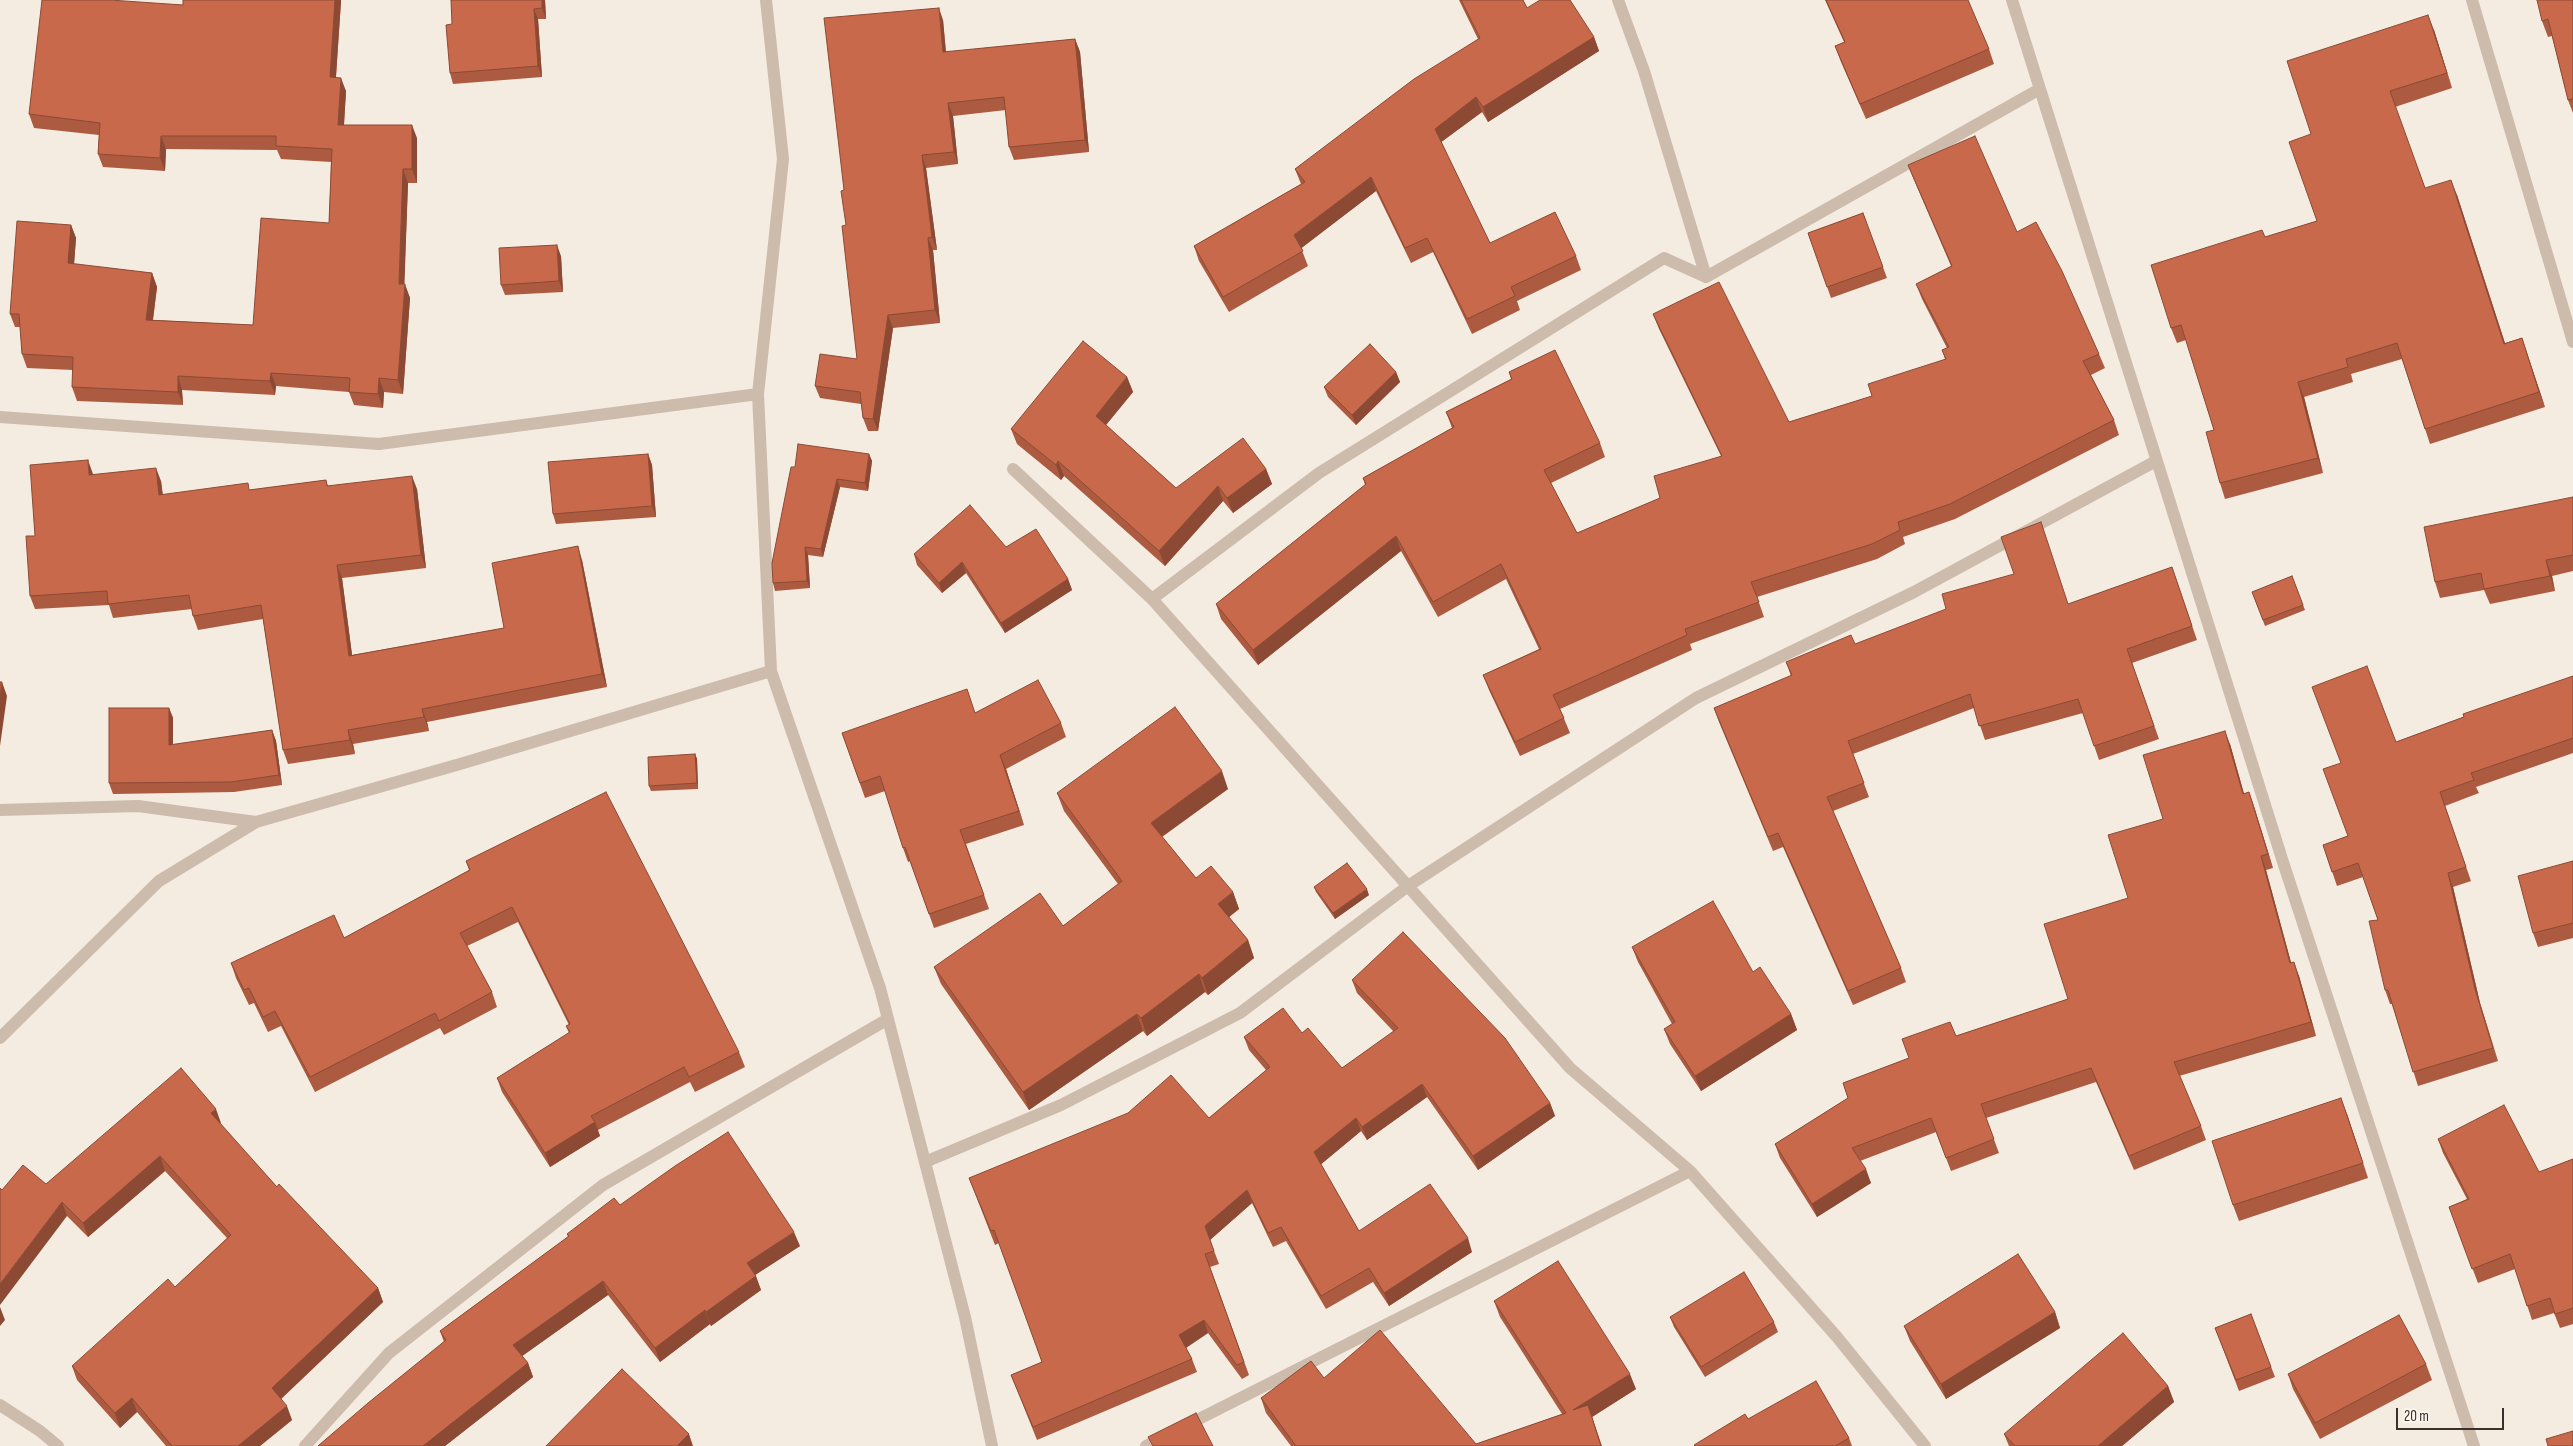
<!DOCTYPE html>
<html>
<head>
<meta charset="utf-8">
<style>
	body { margin:0 }
	#map { position:relative; width:2573px; height:1446px; overflow:hidden; background:#f4ebe1; font-family:"Sofia Sans Condensed",sans-serif }
	canvas { display:block }
	.scale { position:absolute; left:2396px; top:1408px; width:108px; height:22px; box-sizing:border-box; border:2px solid #3b302b; border-top:0; padding-left:6px; font-size:15px; line-height:18px; white-space:nowrap; color:#3b302b; -webkit-text-stroke:4px #fbf5ee; paint-order:stroke }
</style>
</head>
<body>
<div id="map">
<canvas width="2573" height="1446"></canvas>
<div class="scale">20 m</div>
</div>
<script>
const c = document.querySelector('canvas').getContext('2d');
c.lineJoin = 'round';
function shape(rows) {
  const path = new Path2D();
  for (const r of rows) {
    path.moveTo(r[0], r[1]);
    for (let i = 2; i < r.length; i += 2) path.lineTo(r[i], r[i + 1]);
  }
  return path;
}
function trace(path, color, width, dash) {
  c.strokeStyle = color;
  c.lineWidth = width;
  c.lineCap = dash ? 'butt' : 'round';
  c.setLineDash(dash || []);
  c.stroke(path);
}
function fill(path, color) {
  c.fillStyle = color;
  c.fill(path, 'evenodd');
}
trace(shape([
	[766,0,783,159,758,394,771,671,880,988,965,1317,992,1446],
	[1618,0,1644,71,1706,277],
	[2012,0,2283,862,2474,1446],
	[2472,0,2573,342],
	[0,417,379,444,758,394],
	[1013,469,1152,599,1570,1068,1690,1171,1837,1337,1925,1446],
	[1152,599,1319,473,1664,258,1706,277,2038,90],
	[0,810,138,806,256,822],
	[0,1038,159,881,256,822,460,764,771,671],
	[925,1162,1061,1105,1240,1013,1408,886,1696,698,1914,592,2156,461],
	[0,1405,40,1431,58,1446],
	[1185,1426,1690,1171],
	[305,1446,389,1353,603,1185,888,1019],
	[1146,1446,1165,1436]
]), '#cdbbac', 12);
fill(shape([
	[545,0,546,19,538,19,542,77,453,84,450,73],
	[1459,0,1523,0,1527,8,1594,37,1599,51,1488,122,1482,112,1441,142,1490,243,1576,256,1581,270,1517,301,1520,310,1472,334,1433,252,1411,263,1376,191,1301,248,1308,266,1229,312,1199,261,1194,246,1301,184,1295,169,1478,39],
	[1825,0,1968,0,1989,49,1994,64,1866,119,1841,62,1835,46,1844,42],
	[2573,0,2573,113,2568,100,2552,36,2548,37,2542,21],
	[341,1,336,77,346,91,344,125,417,138,417,183,408,183,404,284,410,298,403,394,384,392,383,408,354,405,349,392,276,386,275,395,182,390,183,405,77,401,72,387,73,370,27,368,22,354,20,327,15,327,10,314,71,225,76,238,74,264,152,273,157,287,153,320,253,325,329,223,331,162,281,159,277,150,166,149,165,171,103,167,98,154,99,135,34,128,29,114,183,5],
	[943,20,946,52,1075,39,1080,52,1089,152,1014,160,1009,147,1006,110,953,116,958,164,926,168,937,250,933,250,940,323,893,328,878,431,868,431,863,418,861,404,820,398,815,386,857,359,844,190],
	[2434,30,2452,88,2395,107,2425,188,2457,195,2505,343,2522,338,2545,407,2430,444,2402,359,2351,374,2353,382,2304,397,2323,473,2225,499,2220,483,2214,430,2186,340,2177,343,2171,328,2265,237,2317,221,2311,134],
	[1908,165,2017,232,2099,354,2105,368,2091,375,2114,420,2119,435,1955,519,1903,537,1905,544,1877,559,1757,597,1764,617,1690,644,1692,650,1560,709,1570,733,1520,756,1489,690,1483,675,1539,649,1506,579,1438,617,1401,551,1258,665,1221,619,1216,604,1365,485,1363,478,1452,428,1446,412,1511,379,1509,372,1600,443,1605,457,1551,483,1577,533,1660,498,1721,456,1659,329,1653,314,1789,422,1872,396,1945,359,1942,350,1947,348,1922,299,1916,284,1951,266,1914,180],
	[1863,213,1887,278,1831,298,1808,233],
	[561,256,563,292,505,295,501,285],
	[1396,372,1400,382,1356,425,1328,397,1324,387],
	[1127,377,1133,392,1106,425,1176,488,1266,469,1272,484,1233,513,1223,501,1165,566,1064,476,1061,480,1017,444,1011,429],
	[648,454,652,465,656,517,556,524,553,514],
	[869,454,872,461,868,491,840,487,823,557,808,555,810,588,775,591,773,583,795,467],
	[93,475,161,481,163,495,251,490,326,480,328,486,417,489,426,568,342,578,352,655,504,628,582,560,607,687,427,722,429,731,353,744,355,754,288,764,283,750,263,619,198,630,193,616,192,609,113,618,109,605,35,609,30,596,35,536],
	[2573,497,2573,571,2552,576,2555,591,2490,604,2484,590,2440,598,2435,582],
	[1006,547,1068,579,1072,590,1005,633,966,573,942,593,917,565,914,554],
	[2172,567,2197,640,2132,663,2159,739,2099,760,2083,713,1985,740,1974,708,1853,754,1869,797,1833,811,1901,968,1906,982,1853,1005,1783,847,1773,851,1719,722,1714,708,1791,676,1786,662,1855,644,2069,604],
	[2292,576,2305,610,2265,626,2252,592],
	[2573,676,2573,753,2476,787,2479,793,2445,806,2471,881,2453,887,2480,1003,2498,1061,2418,1086,2392,1004,2390,1004,2385,990,2378,920,2363,877,2337,886,2323,845,2347,836,2396,742],
	[169,708,173,718,173,745,272,730,276,741,282,785,234,792,113,794,109,783],
	[975,713,1061,723,1066,737,1006,769,1024,825,966,844,989,909,934,928,910,861,908,862,903,848,885,791,865,798,842,733],
	[2230,744,2244,794,2249,792,2273,868,2266,870,2291,963,2299,976,2316,1036,2179,1076,2201,1126,2206,1140,2134,1170,2096,1082,1986,1118,1999,1153,1951,1171,1936,1132,1860,1161,1871,1183,1817,1217,1780,1158,1775,1144,1848,1098,1843,1083,1909,1058,1956,1036,2068,999,2128,898,2163,819],
	[695,754,697,759,698,789,651,791,649,786],
	[1228,789,1162,837,1196,878,1233,892,1239,909,1229,917,1248,940,1254,958,1208,995,1205,992,1147,1036,1143,1031,1029,1110,941,984,934,967,1063,926,1118,884,1064,811,1057,793],
	[466,861,739,1052,745,1067,695,1092,690,1082,598,1130,600,1136,550,1167,502,1092,497,1078,569,1033,566,1026,569,1025,518,922,467,946,492,992,497,1007,444,1035,440,1028,315,1092,281,1026,268,1032,254,1003,249,1005,236,978,231,963,344,938,469,870],
	[2573,861,2573,938,2538,947,2533,933],
	[1314,887,1369,895,1335,919,1316,892],
	[1632,947,1753,972,1791,1014,1797,1030,1701,1091,1670,1044,1664,1029,1672,1024,1638,962],
	[1352,980,1550,1103,1555,1116,1478,1170,1427,1097,1367,1140,1361,1131,1321,1164,1359,1231,1472,1252,1389,1306,1373,1282,1326,1309,1286,1241,1273,1247,1252,1203,1210,1240,1219,1264,1210,1267,1249,1375,1242,1379,1208,1333,1186,1348,1192,1359,1197,1372,1037,1440,1011,1375,1042,1362,999,1243,995,1245,969,1178,1209,1118,1266,1070,1249,1050,1244,1037,1302,1033,1342,1068,1394,1032,1357,993],
	[2347,1114,2368,1178,2239,1221,2233,1205],
	[221,1123,220,1124,277,1187,378,1288,383,1302,281,1398,292,1420,260,1446,166,1446,137,1412,120,1428,77,1380,72,1366,175,1287,227,1238,165,1171,88,1237,67,1216,2,1190,46,1184],
	[2438,1139,2539,1172,2573,1159,2573,1324,2560,1328,2554,1313,2532,1320,2515,1269,2478,1283,2449,1207,2467,1199,2443,1153],
	[620,1205,800,1246,755,1275,761,1290,711,1326,710,1324,660,1362,608,1295,522,1356,528,1363,533,1377,445,1446,318,1446,444,1342,440,1331,568,1237,567,1234],
	[1494,1301,1636,1389,1592,1417,1602,1446,1291,1446,1266,1413,1261,1398,1324,1378,1476,1444,1562,1414,1500,1317],
	[2055,1312,2060,1328,1946,1399,1910,1341,1904,1326],
	[2251,1314,2275,1377,2239,1391,2215,1328],
	[1670,1317,1774,1322,1778,1332,1705,1377,1674,1327],
	[2426,1364,2432,1380,2320,1439,2293,1389,2288,1374],
	[2168,1386,2174,1402,2122,1446,2009,1446,2004,1434],
	[1748,1419,1849,1438,1852,1446,1694,1446]
]), '#ac5a40');
fill(shape([
	[335,0,341,0,341,1,335,90,330,77],
	[542,0,545,0,546,19,542,8],
	[939,8,943,20,947,65,943,52],
	[534,9,538,19,542,77,538,66],
	[2428,15,2434,30,2452,88,2447,73],
	[1594,37,1599,51,1488,122,1483,107],
	[1075,39,1080,52,1089,152,1085,140],
	[341,78,346,91,343,139,338,125],
	[1476,97,1482,112,1440,143,1435,129],
	[948,103,953,116,958,164,954,152],
	[412,125,417,138,417,183,412,169],
	[161,136,166,149,165,171,160,158],
	[922,155,926,168,937,250,932,237],
	[403,169,408,183,404,297,399,284],
	[1371,177,1376,191,1299,250,1294,235],
	[2451,180,2457,195,2510,359,2504,344],
	[71,225,76,238,73,277,68,263],
	[928,238,933,250,940,323,935,310],
	[557,245,561,256,563,292,559,281],
	[152,273,157,287,151,334,146,320],
	[405,284,410,298,403,394,398,380],
	[888,315,893,328,878,431,873,419],
	[2522,338,2545,407,2539,392],
	[1396,372,1400,382,1356,425,1352,415],
	[271,373,276,386,275,395,270,381],
	[178,376,182,390,183,405,178,392],
	[1127,377,1133,392,1101,431,1096,416],
	[379,378,384,392,383,408,378,394],
	[2298,382,2304,397,2323,473,2318,458],
	[648,454,652,465,656,517,652,506],
	[869,454,872,461,868,491,865,483],
	[88,460,93,474,94,489,89,475],
	[1058,461,1064,476,1061,480,1056,465],
	[156,468,161,481,164,509,159,495],
	[1266,469,1272,484,1233,513,1227,498],
	[412,476,417,489,426,568,421,555],
	[837,479,840,487,823,557,821,549],
	[1218,486,1223,501,1165,566,1159,551],
	[1396,536,1401,551,1258,665,1253,650],
	[578,546,582,560,607,687,602,674],
	[805,547,808,555,810,588,807,581],
	[2546,560,2552,576,2555,591,2550,576],
	[962,562,966,573,942,593,939,583],
	[337,565,342,578,354,670,349,656],
	[1068,579,1072,590,1005,633,1001,623],
	[2,682,7,696,0,746,0,699],
	[169,708,173,718,173,756,169,745],
	[422,709,427,722,429,731,424,717],
	[272,730,276,741,282,785,279,775],
	[348,730,353,744,355,754,350,740],
	[2225,731,2230,744,2248,808,2243,794],
	[695,754,697,759,698,789,697,783],
	[1000,755,1006,769,1024,825,1019,811],
	[1222,771,1228,789,1157,840,1151,823],
	[2249,792,2254,806,2273,868,2268,854],
	[2261,856,2266,870,2295,977,2290,963],
	[2448,873,2453,887,2480,1003,2498,1061,2475,989],
	[1367,889,1369,895,1335,919,1333,913],
	[1233,892,1239,909,1224,921,1218,904],
	[1248,940,1254,958,1208,995,1202,978],
	[2294,962,2299,976,2316,1036,2311,1022],
	[1199,974,1205,992,1147,1036,1141,1018],
	[1137,1014,1143,1031,1029,1110,1023,1092],
	[1791,1014,1797,1030,1701,1091,1695,1076],
	[1422,1084,1427,1097,1367,1140,1362,1127],
	[2341,1098,2347,1114,2368,1178,2363,1163],
	[1550,1103,1555,1116,1478,1170,1473,1156],
	[216,1109,221,1123,216,1127,211,1113],
	[1356,1118,1361,1131,1319,1166,1314,1152],
	[595,1122,600,1136,550,1167,545,1153],
	[160,1156,165,1171,88,1237,83,1223],
	[1866,1169,1871,1183,1817,1217,1812,1204],
	[1247,1190,1252,1203,1210,1240,1205,1226],
	[62,1202,67,1216,0,1305,0,1284],
	[794,1232,800,1246,752,1277,747,1263],
	[1468,1238,1472,1252,1389,1306,1384,1293],
	[756,1276,761,1290,711,1326,706,1312],
	[603,1281,608,1295,518,1359,513,1345],
	[378,1288,383,1302,278,1402,272,1388],
	[0,1307,5,1320,0,1326],
	[705,1310,710,1324,660,1362,655,1348],
	[2055,1312,2060,1328,1946,1399,1941,1384],
	[1204,1320,1208,1333,1184,1349,1179,1335],
	[528,1363,533,1377,445,1446,423,1446],
	[1630,1374,1636,1389,1592,1417,1601,1446,1573,1410],
	[2168,1386,2174,1402,2122,1446,2098,1446],
	[132,1398,137,1412,120,1428,115,1413],
	[287,1406,292,1420,260,1446,238,1446],
	[689,1434,693,1446,677,1446]
]), '#8c4a34');
const building = shape([
	[42,0,110,0,183,5,183,0,335,0,330,77,341,78,338,125,412,125,412,169,403,169,399,284,405,284,398,380,379,378,378,394,349,392,350,378,271,373,270,381,178,376,178,392,72,387,73,357,22,354,19,314,10,314,17,221,71,225,68,263,152,273,146,320,253,325,261,218,329,223,332,149,276,146,276,136,161,136,160,158,98,154,100,123,29,114,42,0],
	[451,0,542,0,542,8,534,9,538,66,450,73,446,25,452,24,451,0],
	[1461,0,1523,0,1527,8,1540,0,1570,0,1594,37,1483,107,1476,97,1435,129,1490,243,1555,212,1576,256,1511,287,1515,296,1467,319,1427,238,1405,248,1371,177,1294,235,1303,251,1223,297,1194,246,1305,182,1295,169,1414,79,1480,38,1461,0],
	[1826,0,1968,0,1989,49,1860,104,1835,46,1845,42,1826,0],
	[2537,0,2573,0,2573,99,2568,100,2548,19,2542,21,2537,0],
	[939,8,943,52,1075,39,1085,140,1009,147,1004,97,948,103,954,152,922,155,932,237,928,238,935,310,888,315,873,419,863,418,860,392,815,386,820,354,857,359,842,226,846,225,841,191,844,190,824,18,939,8],
	[2428,15,2447,73,2390,91,2425,188,2451,180,2504,344,2522,338,2539,392,2425,429,2397,343,2346,359,2348,367,2298,382,2318,458,2220,483,2206,432,2214,430,2181,325,2171,328,2151,265,2262,230,2265,237,2317,221,2289,142,2311,134,2287,61,2428,15],
	[1975,136,2017,232,2036,222,2062,271,2099,354,2083,361,2114,420,1950,504,1898,522,1900,530,1872,544,1751,582,1759,602,1685,629,1687,635,1553,695,1564,718,1515,742,1483,675,1541,649,1501,564,1433,602,1396,536,1253,650,1216,604,1366,484,1363,478,1454,427,1446,412,1512,379,1509,372,1555,350,1600,443,1544,470,1577,533,1660,498,1654,476,1722,456,1653,314,1719,282,1789,422,1872,396,1868,384,1946,359,1942,350,1949,347,1916,284,1952,266,1908,165,1975,136],
	[1863,213,1883,267,1827,287,1808,233,1863,213],
	[557,245,559,281,501,285,499,248,557,245],
	[1083,341,1127,377,1096,416,1176,488,1243,438,1266,469,1227,498,1218,486,1159,551,1058,461,1056,465,1011,429,1083,341],
	[1370,344,1396,372,1352,415,1324,387,1370,344],
	[798,444,869,454,865,483,837,479,821,549,805,547,807,581,773,583,772,563,791,467,795,467,798,444],
	[648,454,652,506,553,514,548,462,648,454],
	[88,460,89,475,156,468,159,495,248,483,249,490,326,480,327,486,412,476,421,555,337,565,349,656,504,628,492,563,578,546,602,674,422,709,424,717,348,730,350,740,283,750,261,605,193,616,189,595,108,604,107,591,30,596,26,536,35,536,30,465,88,460],
	[2573,497,2573,555,2546,560,2550,576,2484,589,2481,573,2435,582,2424,527,2573,497],
	[970,505,1006,547,1036,529,1068,579,1001,623,962,562,939,583,914,554,970,505],
	[2041,522,2068,604,2172,567,2192,626,2127,649,2154,726,2094,746,2078,699,1979,726,1970,694,1848,741,1864,783,1827,797,1901,968,1848,991,1778,833,1768,837,1714,708,1792,675,1786,662,1851,635,1855,644,1946,609,1942,594,2014,574,2001,537,2041,522],
	[2292,576,2303,605,2263,620,2252,592,2292,576],
	[2367,666,2396,742,2464,717,2463,714,2573,676,2573,738,2471,773,2474,780,2440,792,2466,867,2448,873,2475,989,2493,1048,2413,1072,2388,990,2385,990,2369,921,2378,920,2358,863,2332,872,2323,845,2348,836,2323,769,2341,763,2312,687,2367,666],
	[1038,680,1061,723,1000,755,1019,811,960,830,984,895,929,914,905,847,903,848,880,776,860,783,842,733,967,689,975,713,1038,680],
	[0,682,2,682,0,699,0,682],
	[1175,707,1222,771,1151,823,1196,878,1211,866,1233,892,1218,904,1248,940,1202,978,1199,974,1141,1018,1137,1014,1023,1092,934,967,1040,893,1063,926,1122,881,1057,793,1175,707],
	[109,708,169,708,169,745,272,730,279,775,231,782,109,783,109,708],
	[2225,731,2243,794,2249,792,2268,854,2261,856,2290,963,2294,962,2311,1022,2174,1062,2201,1126,2129,1156,2091,1068,1981,1104,1994,1139,1946,1158,1931,1118,1852,1148,1866,1169,1812,1204,1775,1144,1848,1098,1843,1083,1909,1058,1902,1039,1950,1022,1956,1036,2068,999,2044,924,2128,898,2108,835,2163,819,2143,755,2225,731],
	[695,754,697,783,649,786,648,757,695,754],
	[606,792,739,1052,689,1077,684,1067,591,1116,595,1122,545,1153,497,1078,570,1032,566,1026,570,1024,512,907,460,933,492,992,439,1021,435,1013,310,1077,275,1011,263,1017,249,988,244,990,231,963,334,915,344,938,470,870,466,861,606,792],
	[2573,861,2573,923,2533,933,2518,876,2573,861],
	[1347,863,1367,889,1333,913,1314,887,1347,863],
	[1713,901,1753,972,1760,967,1791,1014,1695,1076,1664,1029,1675,1022,1632,947,1713,901],
	[1403,932,1505,1038,1550,1103,1473,1156,1422,1084,1362,1127,1356,1118,1314,1152,1359,1231,1430,1184,1468,1238,1384,1293,1369,1268,1321,1296,1281,1227,1268,1233,1247,1190,1205,1226,1214,1251,1205,1254,1244,1362,1237,1365,1204,1320,1179,1335,1192,1359,1033,1427,1011,1375,1042,1362,994,1230,991,1231,969,1178,1128,1113,1171,1075,1209,1118,1270,1067,1244,1037,1283,1008,1302,1033,1308,1028,1342,1068,1398,1028,1352,980,1403,932],
	[181,1068,216,1109,211,1113,277,1187,279,1184,378,1288,272,1388,287,1406,238,1446,172,1446,132,1398,115,1413,72,1366,168,1279,175,1287,231,1235,160,1156,83,1223,62,1202,0,1284,0,1188,2,1190,23,1165,46,1184,181,1068],
	[2341,1098,2363,1163,2233,1205,2212,1141,2341,1098],
	[2504,1105,2539,1172,2573,1159,2573,1308,2555,1314,2550,1298,2527,1306,2510,1254,2472,1269,2449,1207,2469,1199,2438,1139,2504,1105],
	[728,1132,794,1232,747,1263,756,1276,706,1312,705,1310,655,1348,603,1281,513,1345,528,1363,423,1446,318,1446,368,1403,446,1340,440,1331,569,1236,567,1234,614,1198,620,1205,675,1166,728,1132],
	[2018,1254,2055,1312,1941,1384,1904,1326,2018,1254],
	[1558,1261,1630,1374,1573,1410,1588,1405,1601,1446,1296,1446,1261,1398,1311,1361,1324,1378,1380,1330,1476,1444,1566,1413,1494,1301,1558,1261],
	[1744,1272,1774,1322,1701,1367,1670,1317,1744,1272],
	[2251,1314,2271,1367,2236,1380,2215,1328,2251,1314],
	[2399,1315,2426,1364,2315,1423,2288,1374,2399,1315],
	[2123,1333,2168,1386,2098,1446,2015,1446,2004,1434,2123,1333],
	[622,1369,689,1434,677,1446,546,1446,622,1369],
	[1816,1381,1849,1438,1835,1446,1695,1446,1694,1445,1745,1414,1748,1419,1816,1381],
	[1196,1413,1213,1446,1153,1446,1148,1437,1196,1413],
	[2573,1431,2573,1446,2548,1446,2546,1439,2573,1431]
]);
fill(building, '#c8694b');
trace(building, '#8c4a34', 1);
</script>
</body>
</html>
